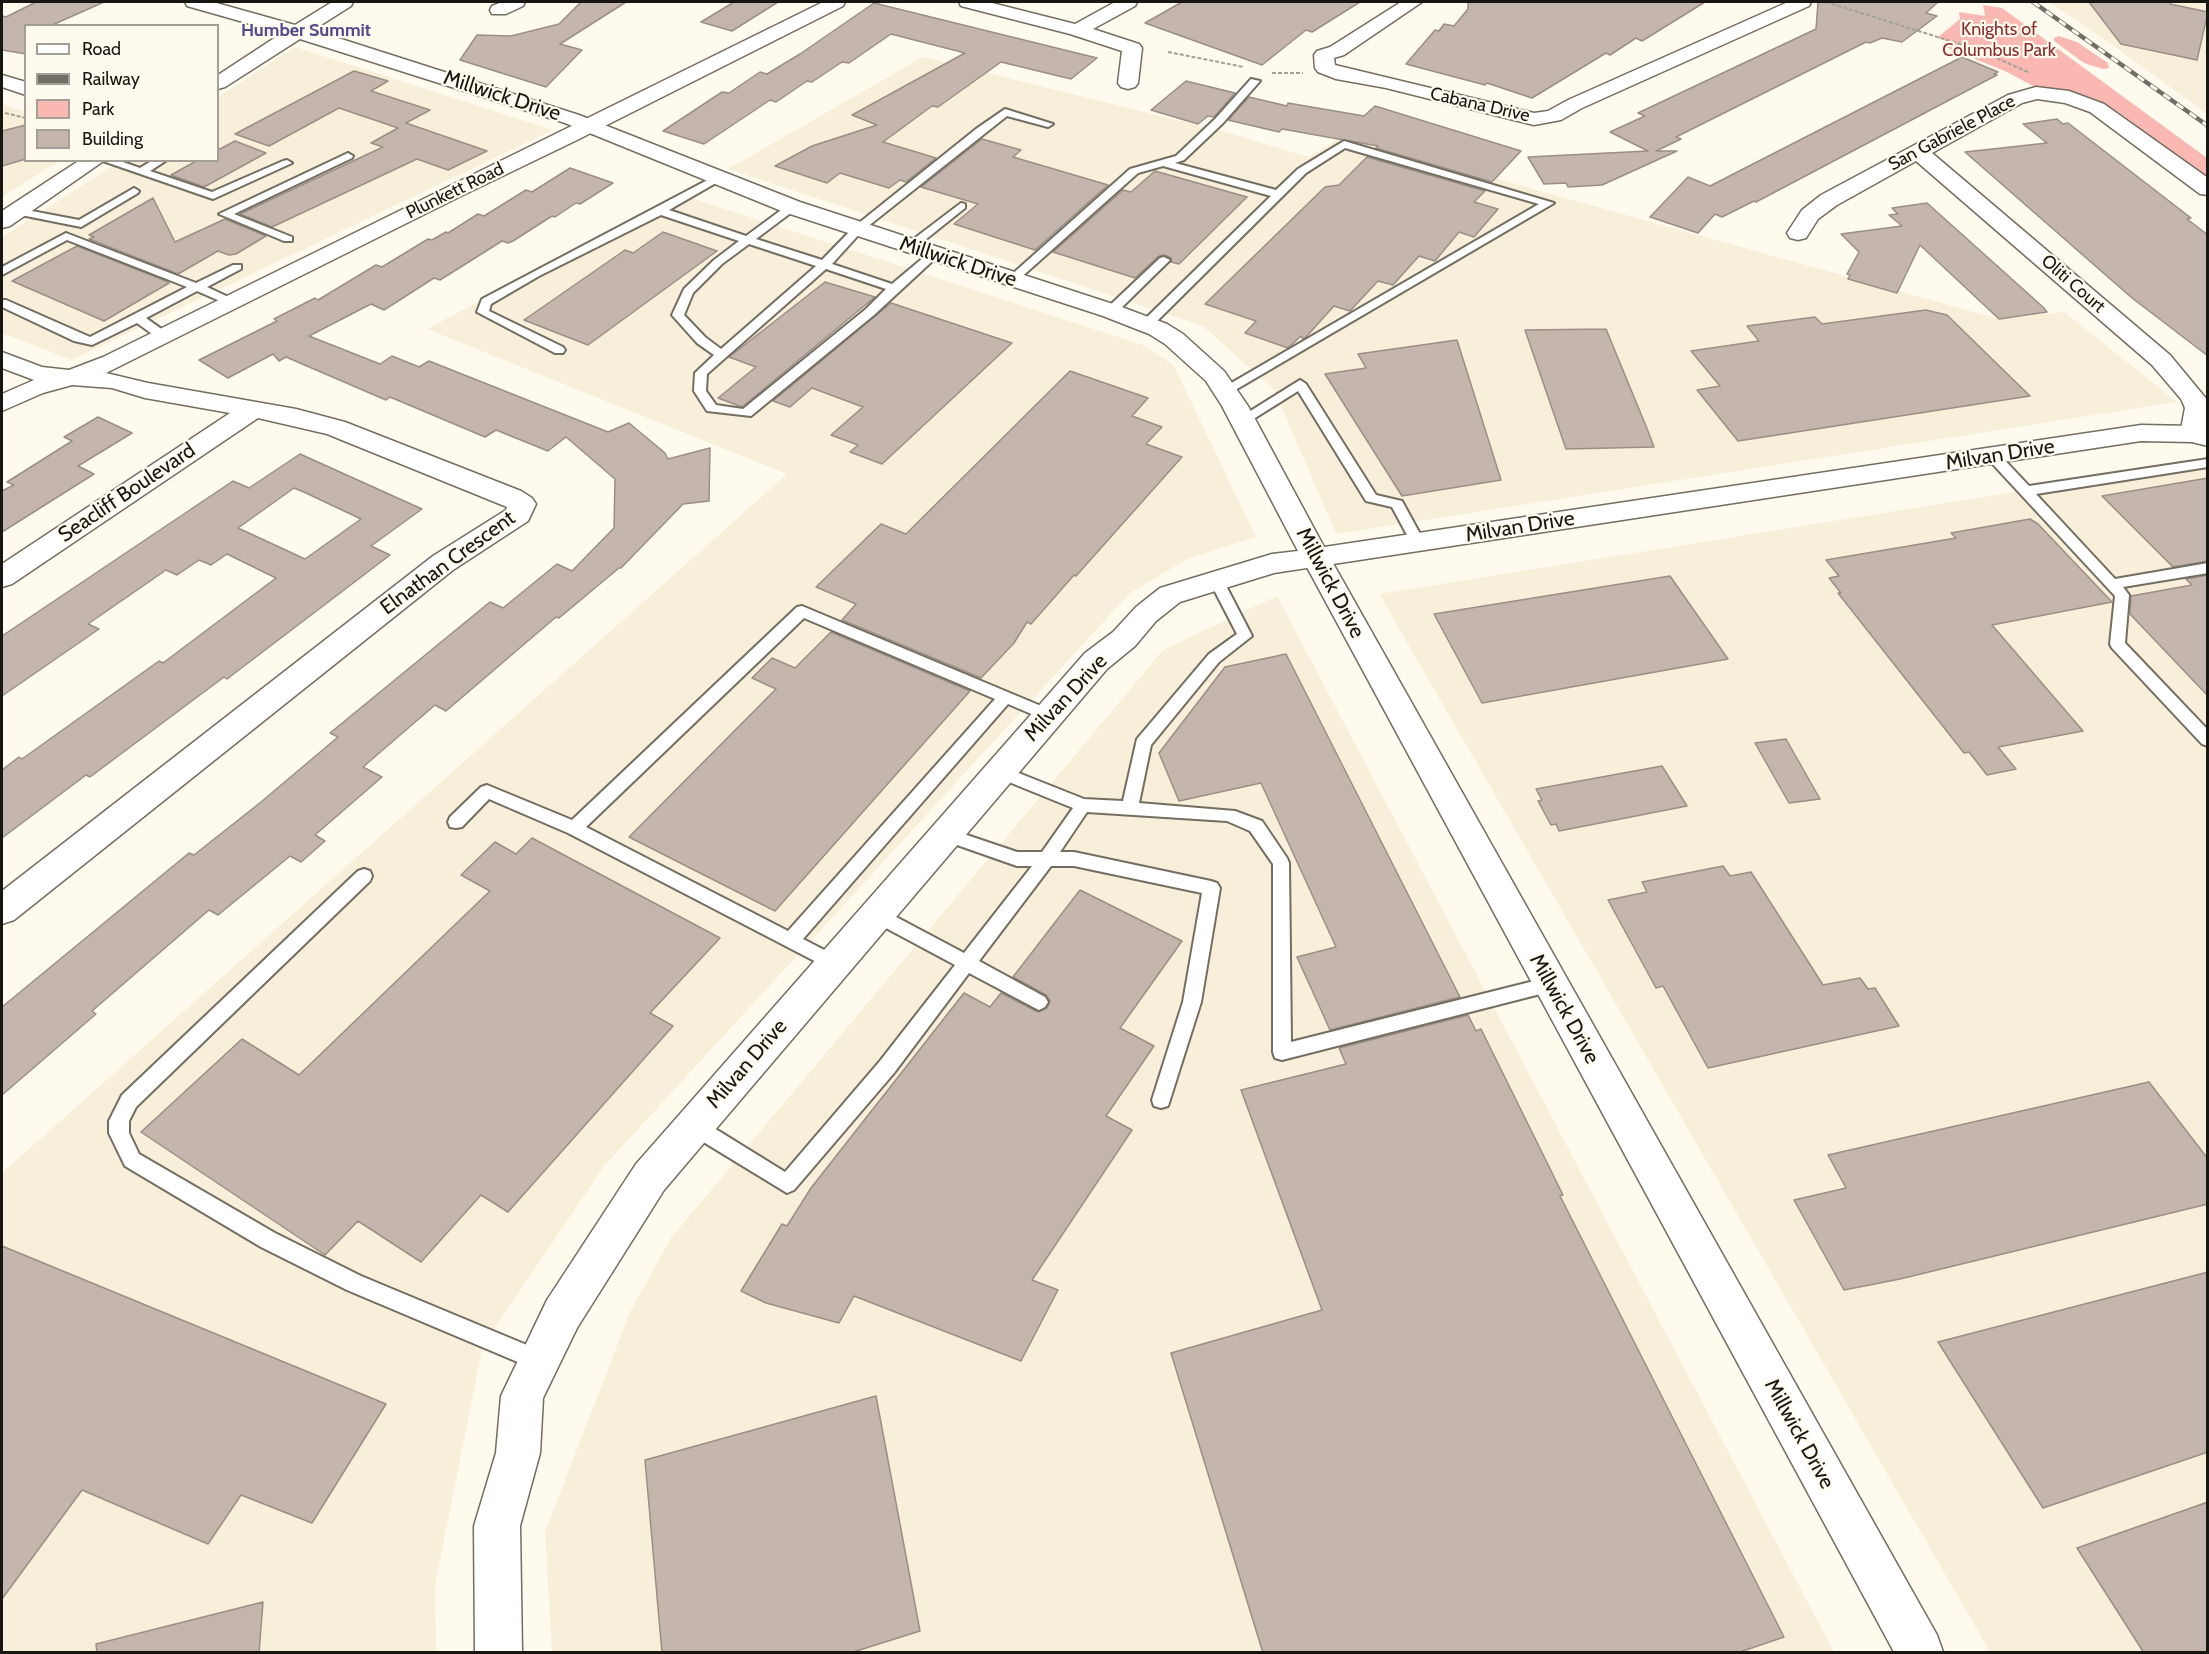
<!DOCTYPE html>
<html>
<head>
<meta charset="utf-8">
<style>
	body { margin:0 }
	#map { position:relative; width:2209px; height:1654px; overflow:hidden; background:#fffaee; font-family:Cabin,sans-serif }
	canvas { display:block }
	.frame { position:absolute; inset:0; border:3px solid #181611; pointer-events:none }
	.legend { position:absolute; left:24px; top:24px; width:195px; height:138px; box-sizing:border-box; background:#fffaee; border:2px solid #a39f96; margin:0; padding:8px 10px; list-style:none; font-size:18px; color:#181611 }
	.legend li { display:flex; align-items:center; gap:12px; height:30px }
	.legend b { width:30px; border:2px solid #a39f96 }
</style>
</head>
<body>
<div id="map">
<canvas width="2209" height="1654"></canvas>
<div class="frame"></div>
<ul class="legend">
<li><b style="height:8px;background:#fff"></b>Road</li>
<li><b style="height:8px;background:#716e66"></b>Railway</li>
<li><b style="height:16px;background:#fab8b3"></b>Park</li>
<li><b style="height:16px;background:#c4b6ad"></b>Building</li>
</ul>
</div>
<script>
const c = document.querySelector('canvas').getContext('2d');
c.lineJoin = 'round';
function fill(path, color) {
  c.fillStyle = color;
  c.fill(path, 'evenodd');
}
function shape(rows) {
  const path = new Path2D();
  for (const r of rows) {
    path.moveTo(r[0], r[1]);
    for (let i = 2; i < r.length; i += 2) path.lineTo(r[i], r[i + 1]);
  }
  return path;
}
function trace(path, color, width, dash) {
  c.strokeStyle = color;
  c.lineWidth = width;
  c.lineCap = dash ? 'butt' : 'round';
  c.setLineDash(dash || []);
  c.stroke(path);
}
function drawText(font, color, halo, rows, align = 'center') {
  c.font = font + ' Cabin,sans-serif';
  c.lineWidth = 4.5;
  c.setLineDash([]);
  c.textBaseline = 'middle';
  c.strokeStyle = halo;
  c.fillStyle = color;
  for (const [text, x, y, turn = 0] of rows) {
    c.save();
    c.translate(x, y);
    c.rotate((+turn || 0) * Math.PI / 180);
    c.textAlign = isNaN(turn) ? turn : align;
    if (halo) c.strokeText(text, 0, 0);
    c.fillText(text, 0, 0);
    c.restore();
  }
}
fill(shape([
	[2049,2,2207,2,2207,114,2115,47],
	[295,47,553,130,72,360,2,333,2,237,120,161,218,160,218,97],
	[923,57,1229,133,1309,157,1343,136,1999,319,2064,312,2177,402,1336,534,1274,390,1203,326,728,169],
	[2,104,25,112,26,160,59,161,2,197],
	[679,194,1146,346,1174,366,1256,537,1187,559,1130,593,605,1165,483,1345,435,1586,436,1652,2,1652,2,1173,787,474,427,329],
	[2207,461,2207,1652,1990,1652,1379,594],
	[1277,596,1834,1652,552,1652,545,1532,630,1312,671,1238,1163,650]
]), '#f7efd9');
fill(shape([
	[1983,5,2002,8,2207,158,2207,179,2121,114,2097,100,2071,92,2035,87,2007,72,1943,46,1950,42,1937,38,1960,19,1959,12,1985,16],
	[2059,36,2077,42,2108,63,2109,68,2103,69,2084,63,2054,41,2054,38]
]), '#fab8b3');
const building = shape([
	[36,2,104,2,50,26,26,26,26,54,2,50,2,16,6,17,36,2],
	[581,2,626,2,560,44,582,50,546,87,460,60,477,35,511,36,559,24,581,2],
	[734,2,778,2,732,31,701,22,734,2],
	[1182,2,1360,2,1312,32,1306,30,1262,65,1145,23,1182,2],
	[1468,2,1705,2,1642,41,1636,38,1610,55,1606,53,1532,98,1487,83,1485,85,1406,64,1435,30,1439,31,1444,24,1454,26,1468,9,1468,2],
	[1818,2,1938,2,1926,13,1937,16,1902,42,1882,38,1870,43,1866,42,1676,137,1681,139,1656,151,1677,151,1602,185,1568,187,1566,183,1544,184,1528,157,1648,151,1610,132,1645,116,1638,113,1816,29,1818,2],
	[2089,2,2171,2,2170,4,2208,12,2197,60,2121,44,2089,2],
	[874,3,1097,58,1071,79,1001,62,938,107,932,106,883,142,936,158,906,182,900,180,889,188,840,173,827,183,775,166,812,146,877,125,852,115,965,53,891,34,849,63,842,62,812,82,807,81,776,102,770,100,704,144,663,131,722,92,729,93,760,72,767,74,800,54,874,3],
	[1962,57,1998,72,1994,74,1997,75,1974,87,1756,202,1754,201,1722,217,1715,214,1698,233,1650,217,1688,177,1710,186,1962,57],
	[354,71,388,81,371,91,430,110,406,123,487,151,448,170,417,159,272,227,240,214,383,147,371,143,398,128,339,108,269,146,235,134,354,71],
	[1186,81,1235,93,1214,117,1208,116,1198,124,1151,110,1186,81],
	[1249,97,1287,106,1288,103,1364,116,1375,106,1521,151,1492,182,1376,148,1378,146,1282,129,1279,132,1228,120,1249,97],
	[2057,119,2063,124,2068,123,2191,218,2187,219,2208,235,2208,356,2132,298,1965,152,2047,143,2023,124,2057,119],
	[26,125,26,159,2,166,2,131,26,125],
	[982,139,1021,150,1013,157,1108,185,1035,250,954,224,978,204,921,187,982,139],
	[235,141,266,153,204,187,171,175,198,160,218,160,218,150,235,141],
	[1367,157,1485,191,1474,202,1498,209,1474,237,1459,232,1435,261,1419,256,1393,285,1378,281,1350,311,1334,306,1306,337,1303,339,1301,336,1288,348,1245,333,1256,321,1205,304,1325,187,1339,185,1367,157],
	[570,168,613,183,580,204,576,203,555,217,552,216,513,241,508,243,502,241,440,280,434,278,384,310,371,304,309,336,380,364,392,356,419,367,429,361,608,432,629,423,665,453,668,459,710,448,709,501,683,504,621,568,619,568,559,618,556,617,446,711,435,705,363,767,382,777,315,835,325,841,301,862,290,856,218,915,209,910,92,1011,96,1014,2,1095,2,1007,189,853,194,855,261,802,338,737,330,733,490,602,503,608,557,564,572,571,614,528,615,479,566,437,548,451,496,430,485,437,390,397,386,400,286,357,279,361,273,354,228,378,199,360,277,321,274,319,315,298,318,300,376,265,382,267,428,239,432,240,446,232,448,233,478,214,484,216,526,190,532,192,570,168],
	[1155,171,1247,197,1179,264,1171,262,1171,258,1165,255,1159,256,1135,278,1053,252,1123,190,1131,192,1155,171],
	[153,198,175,242,225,219,266,236,236,254,229,255,218,251,178,274,89,239,94,237,89,235,153,198],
	[1927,203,2043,307,2047,312,1999,319,1920,245,1897,293,1848,279,1850,275,1847,274,1859,252,1841,234,1902,226,1889,215,1898,214,1892,208,1927,203],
	[663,232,717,251,588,345,524,320,625,250,633,253,663,232],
	[77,246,166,281,169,283,104,321,12,281,77,246],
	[825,282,875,297,742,407,718,398,756,367,729,357,825,282],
	[891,303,1012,343,882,464,850,452,858,445,831,435,863,407,812,388,790,407,773,401,891,303],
	[1926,310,1947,315,2030,396,1738,441,1697,390,1720,386,1691,351,1759,341,1747,326,1815,317,1822,324,1926,310],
	[1606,329,1648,431,1654,447,1566,449,1525,330,1606,329],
	[1457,340,1501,480,1402,496,1325,374,1366,368,1358,354,1457,340],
	[1070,371,1148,398,1132,416,1162,427,1146,444,1182,457,1076,576,1074,575,1031,624,1027,622,1014,643,981,678,842,620,856,604,816,587,881,524,906,534,1070,371],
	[98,417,132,433,78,466,94,474,2,532,2,491,14,485,7,482,72,441,64,437,98,417],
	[300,454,422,509,371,546,390,555,227,679,224,677,90,777,86,775,2,838,2,770,19,757,22,759,159,661,163,663,276,578,227,554,211,565,199,560,177,575,166,570,88,624,99,629,2,696,2,636,233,481,249,488,300,454],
	[294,488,306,493,361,519,305,559,238,528,294,488],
	[2208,478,2208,561,2173,567,2102,496,2208,478],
	[2030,519,2038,524,2112,602,1992,625,2083,731,1998,747,2016,769,1987,775,1969,752,1964,753,1838,593,1841,593,1829,578,1839,576,1826,560,1956,538,1951,533,2030,519],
	[2208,575,2208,696,2130,614,2131,596,2192,585,2186,579,2208,575],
	[1670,576,1728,659,1482,703,1434,614,1670,576],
	[831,632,970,691,775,911,629,837,776,689,752,678,772,658,795,668,831,632],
	[1286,654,1458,993,1460,997,1330,1030,1297,957,1336,947,1261,783,1179,801,1159,753,1225,667,1286,654],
	[1786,739,1820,799,1789,803,1755,743,1786,739],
	[1662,766,1687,806,1559,831,1556,824,1551,825,1538,801,1542,800,1536,789,1662,766],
	[532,838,720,938,650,1013,673,1026,508,1212,481,1195,421,1262,358,1221,325,1255,141,1132,242,1039,299,1075,490,891,461,875,495,842,516,854,532,838],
	[1723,866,1730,876,1751,872,1823,985,1860,978,1868,989,1875,988,1899,1026,1708,1068,1663,986,1656,988,1608,900,1647,892,1642,882,1723,866],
	[1080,890,1182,941,1120,1028,1154,1046,1106,1116,1132,1130,1032,1280,1058,1290,1021,1361,854,1296,839,1323,766,1303,741,1291,782,1224,787,1226,811,1188,964,993,990,1007,1001,993,1038,1012,1047,1008,1050,1001,1046,995,1013,977,1080,890],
	[1468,1015,1476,1031,1481,1029,1563,1195,1560,1196,1784,1637,1737,1653,1263,1653,1171,1353,1322,1310,1241,1090,1346,1064,1339,1048,1468,1015],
	[2149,1082,2208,1159,2208,1204,1900,1279,1844,1290,1794,1200,1846,1188,1828,1155,2149,1082],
	[2,1246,386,1404,312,1523,241,1495,208,1544,82,1490,2,1599,2,1246],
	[2208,1272,2208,1452,2043,1508,1938,1342,2208,1272],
	[876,1396,920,1631,850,1653,662,1653,645,1460,876,1396],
	[2208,1502,2208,1653,2144,1653,2077,1548,2208,1502],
	[263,1602,259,1653,97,1653,96,1644,263,1602]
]);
fill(building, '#c4b6ad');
trace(building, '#9b8e85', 1.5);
const lane = shape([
	[1251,79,1260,81,1223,123,1184,160,1175,163,1276,190,1298,169,1344,141,1554,203,1225,396,1219,392,1221,389,1539,204,1345,148,1306,173,1151,327,1147,328,1143,327,1143,321,1271,196,1163,166,1138,173,1017,281,1009,281,1009,277,1130,169,1176,156,1215,119,1251,79],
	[1005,109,1053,124,1048,127,1007,116,862,231,832,264,892,284,930,252,934,251,940,254,874,315,751,416,707,411,694,391,695,373,714,355,697,343,672,315,684,289,714,260,739,241,661,215,539,276,491,304,489,311,563,347,565,350,563,353,555,353,477,312,482,299,717,175,721,176,721,180,669,210,746,236,788,205,796,205,796,209,756,239,822,260,854,227,976,129,1005,109],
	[749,244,816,266,721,349,705,337,684,315,693,293,722,264,749,244],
	[826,269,886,289,866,309,743,409,716,405,706,391,707,374,826,269],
	[348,153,353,156,352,158,234,214,292,237,292,241,284,241,219,214,348,153],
	[100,160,117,160,140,168,153,160,167,160,150,171,212,192,283,161,287,160,292,163,213,199,100,160],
	[134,188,139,191,138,193,81,227,16,214,10,211,16,208,79,220,134,188],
	[961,203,965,204,965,208,915,248,907,248,907,244,961,203],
	[66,233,196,283,233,265,241,265,241,269,207,287,239,302,237,305,229,305,197,291,146,318,167,333,167,339,159,339,137,323,92,345,74,341,2,307,2,300,6,300,90,337,187,287,67,240,2,275,2,267,66,233],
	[1164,257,1170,260,1168,262,1115,314,1107,314,1107,308,1160,258,1164,257],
	[1300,380,1306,384,1376,495,1402,501,1425,543,1423,546,1413,546,1392,507,1366,501,1298,391,1247,423,1242,424,1236,420,1300,380],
	[1993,452,1998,453,2029,486,2208,459,2208,467,2036,494,2115,579,2208,563,2208,573,2123,587,2129,595,2125,643,2208,730,2208,746,2202,744,2112,648,2110,644,2115,596,1988,459,1986,456,1988,453,1993,452],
	[1216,575,1223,580,1252,636,1219,662,1151,745,1139,803,1235,811,1262,821,1287,858,1289,863,1291,1042,1550,977,1556,980,1559,985,1556,990,1282,1060,1275,1058,1273,1052,1273,864,1250,831,1227,821,1087,812,1060,852,1074,852,1211,881,1217,883,1220,888,1201,1002,1168,1106,1161,1108,1154,1106,1152,1100,1183,1002,1202,893,1074,866,1051,866,979,961,1045,997,1048,1002,1045,1007,1039,1010,1033,1007,969,973,894,1073,794,1190,787,1193,687,1132,684,1126,687,1120,694,1117,701,1120,785,1172,880,1061,955,965,871,920,868,915,871,910,877,908,883,910,964,953,1032,866,1017,866,940,839,938,834,940,829,946,828,1017,852,1042,852,1073,808,994,776,992,772,994,768,1006,768,1084,799,1123,801,1137,739,1209,654,1237,634,1209,580,1216,575],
	[802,606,1053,711,1056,715,1053,719,1048,721,1008,704,803,939,840,958,843,963,840,968,834,970,828,968,568,833,489,799,462,827,456,828,450,827,448,822,450,817,481,787,487,785,572,820,797,607,802,606],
	[804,618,995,699,788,931,586,827,804,618],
	[364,869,370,871,372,876,370,881,136,1107,129,1121,129,1133,139,1154,275,1233,361,1276,546,1353,550,1360,546,1367,539,1371,347,1290,261,1247,125,1166,109,1133,109,1121,122,1095,358,871,364,869]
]);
const street = shape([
	[502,2,525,2,523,6,506,14,492,14,490,10,492,6,502,2],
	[823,2,845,2,843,6,575,141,459,197,106,373,148,383,296,409,345,422,521,491,532,498,536,504,528,521,453,570,14,920,2,924,2,891,433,556,506,510,507,507,327,434,258,418,12,584,2,587,2,564,230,413,145,398,112,388,72,385,43,393,2,411,2,394,34,380,2,368,2,352,42,367,69,370,103,357,823,2],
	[959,2,988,2,1075,24,1115,2,1137,2,1135,6,1093,29,1139,44,1142,48,1138,83,1135,87,1128,89,1121,87,1118,83,1122,51,1070,34,961,6,959,2],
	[1401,2,1422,2,1344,55,1334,58,1335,65,1534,113,1548,111,1568,100,1788,2,1811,2,1809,6,1582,108,1561,120,1534,125,1386,88,1336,79,1318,72,1315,68,1314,55,1317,51,1330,47,1401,2],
	[2,75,26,82,26,95,2,87,2,75],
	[2036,87,2069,91,2104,104,2208,178,2208,195,2200,194,2090,112,2065,103,2037,99,2022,103,1932,153,2170,355,2208,401,2208,426,2202,440,2193,442,2184,440,2180,434,2185,408,2181,399,2152,365,1916,161,1837,205,1818,219,1806,238,1798,240,1790,238,1787,233,1802,210,1821,195,2008,95,2036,87],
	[1316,549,1326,551,1330,558,1937,1635,1943,1652,1894,1652,1302,558,1306,551,1316,549]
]);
const secondary = shape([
	[185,2,213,2,295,25,332,2,353,2,351,6,313,30,579,115,800,202,1119,306,1167,324,1183,334,1224,371,1248,406,1324,547,2141,425,2193,426,2208,430,2208,446,2192,442,2141,441,1274,573,1180,602,1156,621,1135,646,1107,669,664,1190,577,1328,543,1398,540,1453,520,1526,522,1652,475,1652,474,1526,496,1453,501,1396,547,1300,636,1164,1085,653,1113,632,1136,607,1160,588,1272,554,1298,551,1222,406,1206,381,1165,344,1149,334,1103,316,784,212,565,123,300,39,225,87,218,89,218,75,282,33,187,6,185,2],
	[80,160,105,160,10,226,2,228,2,211,80,160]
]);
trace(lane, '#736e61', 4);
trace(street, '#736e61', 3);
trace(secondary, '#736e61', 3);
trace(shape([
	[1826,2,1979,50,2030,73],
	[1168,52,1244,67],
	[1272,73,1303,73],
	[5,113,26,118]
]), '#a39f96', 2, [4, 2]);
fill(lane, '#fff');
fill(street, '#fff');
fill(secondary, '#fff');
const rail = shape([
	[2033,2,2208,126]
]);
trace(rail, '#716e66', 4.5);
trace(rail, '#fffaee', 3, [8]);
drawText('18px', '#862b2b', '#fffaee', [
	["Knights of",1999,30],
	["Columbus Park",1999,51]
]);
drawText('bold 18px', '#534b8a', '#fffaee', [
	["Humber Summit",306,31]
]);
drawText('18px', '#181611', '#fffaee', [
	["Cabana Drive",1480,105,13],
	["San Gabriele Place",1952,133,-28],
	["Plunkett Road",455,191,-26],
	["Oliti Court",2073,284,41]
]);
drawText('21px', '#181611', '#fffaee', [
	["Millwick Drive",502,96,18],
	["Millwick Drive",958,262,18],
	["Milvan Drive",2000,455,-9],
	["Seacliff Boulevard",127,493,-34],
	["Milvan Drive",1520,527,-9],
	["Elnathan Crescent",448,563,-36],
	["Millwick Drive",1330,583,62],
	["Milvan Drive",1066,698,-47],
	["Millwick Drive",1564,1009,61],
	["Milvan Drive",747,1064,-49],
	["Millwick Drive",1799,1434,61]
]);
</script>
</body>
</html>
